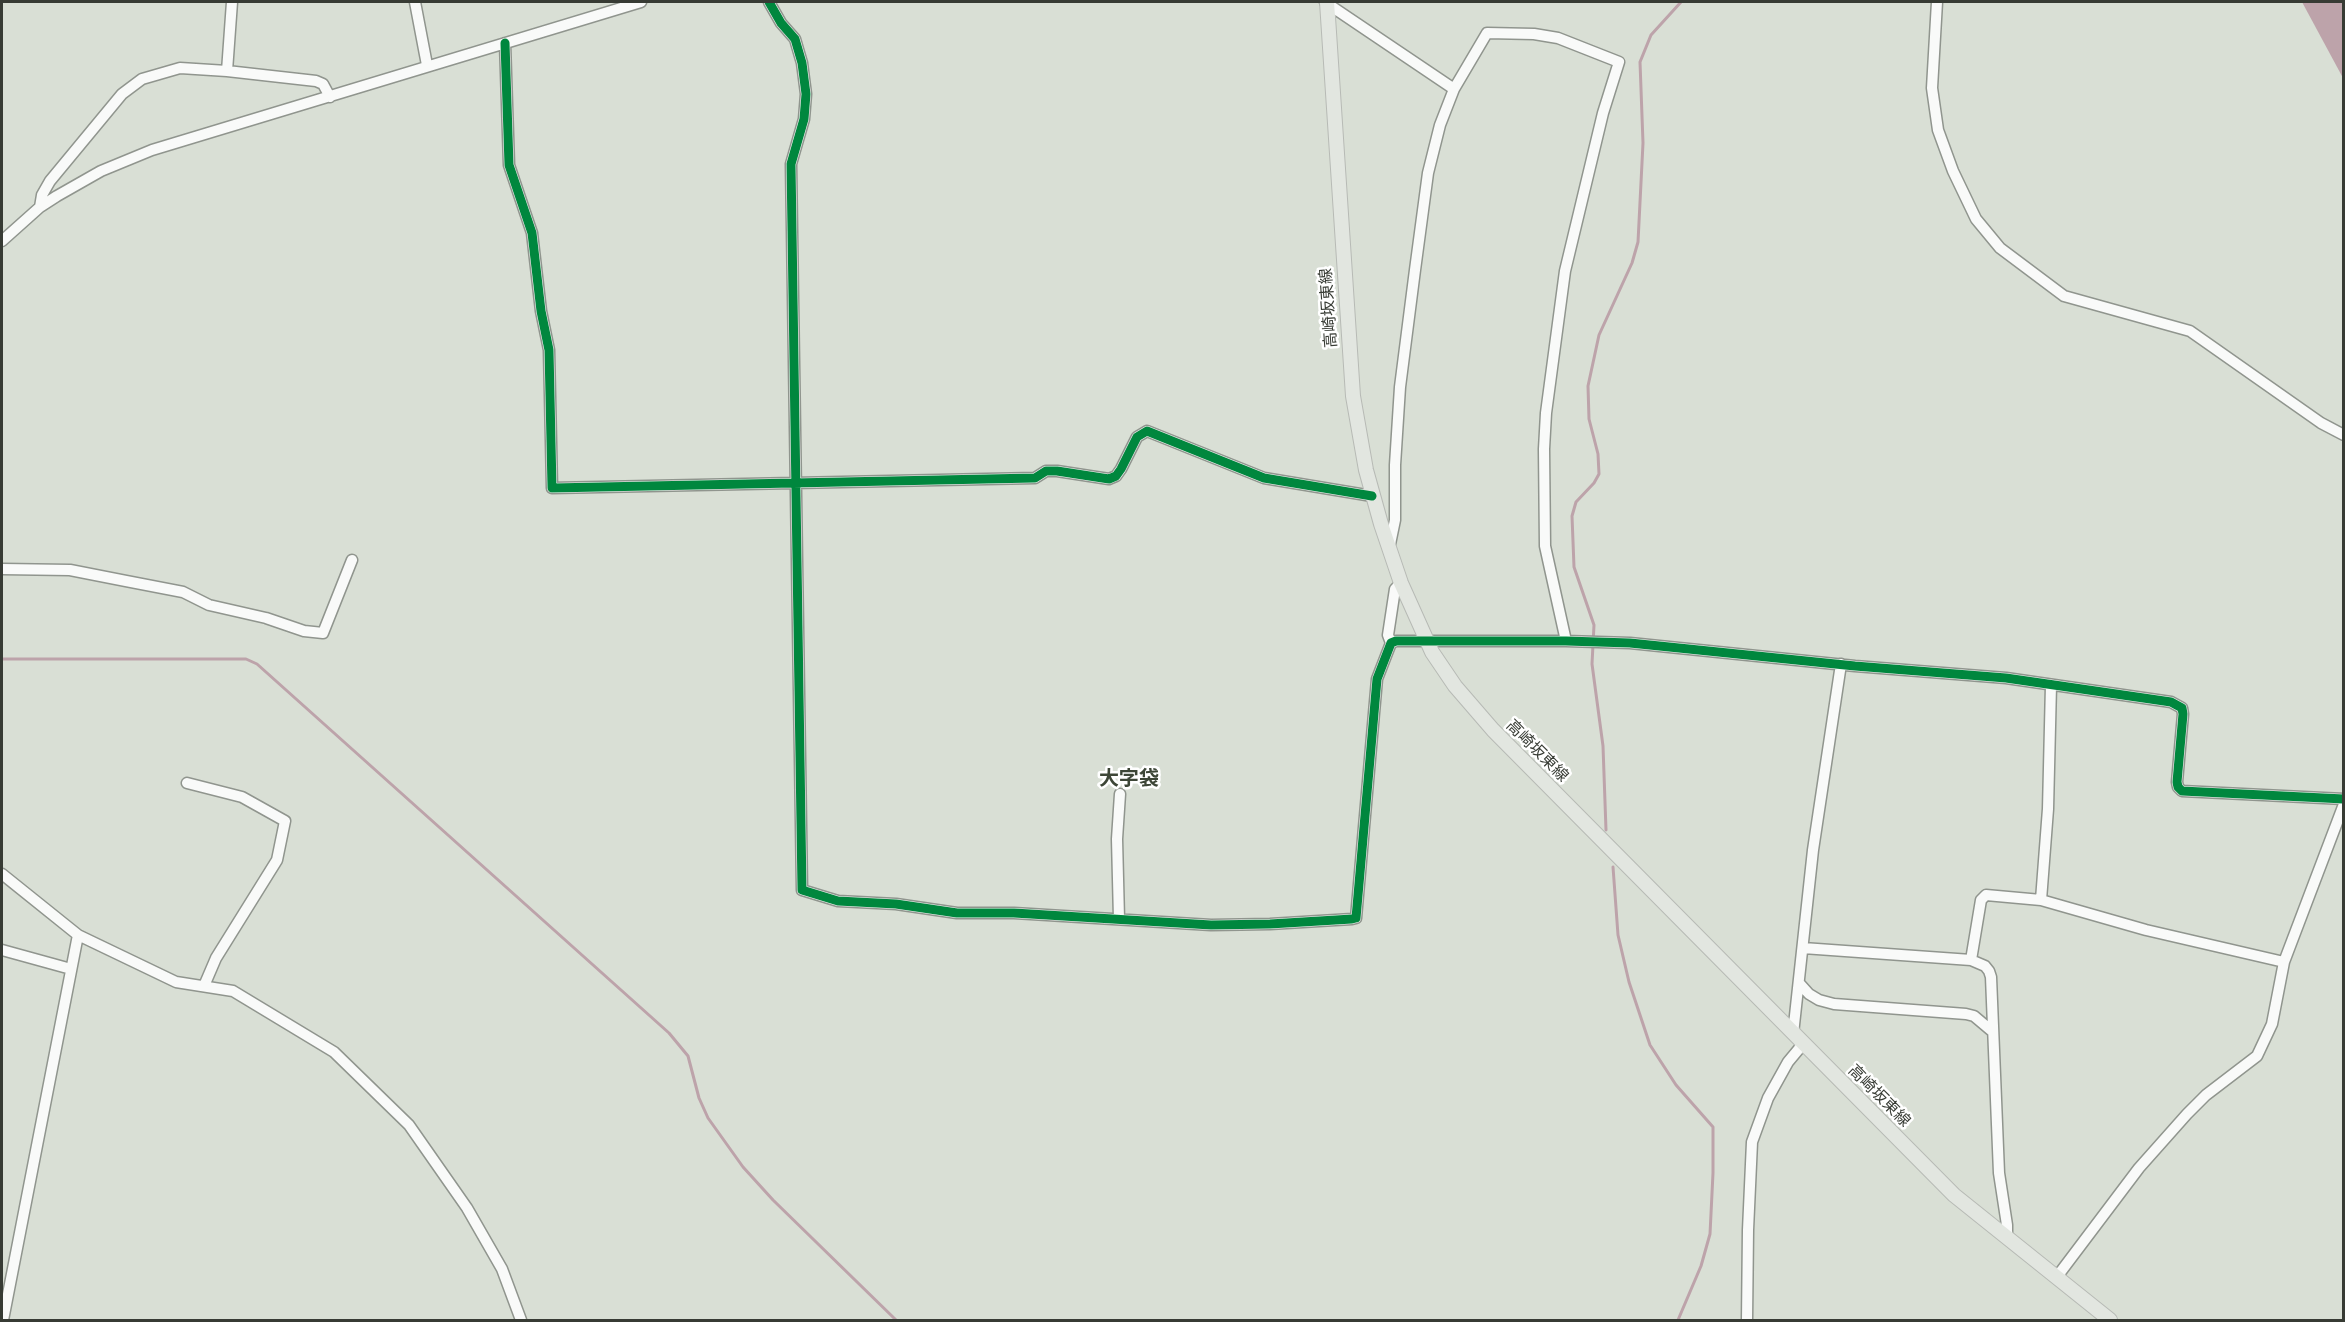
<!DOCTYPE html>
<html>
<head>
<meta charset="utf-8">
<style>
	body { margin:0 }
	#map { position:relative; width:2345px; height:1322px; overflow:hidden; background:#d9dfd5; font-family:"PT Serif",serif }
	canvas { display:block }
	.frame { position:absolute; inset:0; border:3px solid #373b34; pointer-events:none }
</style>
</head>
<body>
<div id="map">
<canvas width="2345" height="1322"></canvas>
<div class="frame"></div>
</div>
<script>
const c = document.querySelector('canvas').getContext('2d');
c.lineJoin = 'round';
function fill(path, color) {
  c.fillStyle = color;
  c.fill(path, 'evenodd');
}
function shape(rows) {
  const path = new Path2D();
  for (const r of rows) {
    path.moveTo(r[0], r[1]);
    for (let i = 2; i < r.length; i += 2) path.lineTo(r[i], r[i + 1]);
  }
  return path;
}
function trace(path, color, width, dash) {
  c.strokeStyle = color;
  c.lineWidth = width;
  c.lineCap = dash ? 'butt' : 'round';
  c.setLineDash(dash || []);
  c.stroke(path);
}
function drawText(font, color, halo, rows, align = 'center') {
  c.font = font + ' "PT Serif","Noto Sans JP",serif';
  c.lineWidth = 5;
  c.setLineDash([]);
  c.textBaseline = 'middle';
  c.strokeStyle = halo;
  c.fillStyle = color;
  for (const [text, x, y, turn = 0] of rows) {
    c.save();
    c.translate(x, y);
    c.rotate((+turn || 0) * Math.PI / 180);
    c.textAlign = isNaN(turn) ? turn : align;
    if (halo) c.strokeText(text, 0, 0);
    c.fillText(text, 0, 0);
    c.restore();
  }
}
fill(shape([
	[2302,2,2343,2,2343,78]
]), '#bda3aa');
trace(shape([
	[2,659,246,659,257,664,669,1033,688,1056,699,1098,708,1118,743,1167,773,1200,896,1320],
	[1606,830,1603,746,1592,664,1594,625,1574,567,1572,516,1576,502,1594,483,1599,474,1598,454,1589,419,1588,386,1599,335,1632,263,1638,242,1643,143,1640,62,1651,35,1681,2],
	[1613,867,1618,935,1629,982,1650,1045,1676,1085,1713,1127,1713,1173,1710,1234,1701,1266,1678,1320]
]), '#bda3aa', 3);
const minor = shape([
	[415,2,427,65],
	[769,2,781,23,795,39,802,63,806,94,804,119,791,164,802,890,838,901,896,904,957,913,1014,913,1211,925,1270,924,1352,919,1356,918,1377,679,1391,643,1396,641,1566,641,1630,643,1855,666,2006,678,2171,702,2182,708,2183,714,2177,782,2178,787,2182,791,2344,799],
	[1325,2,1454,89],
	[1937,2,1932,88,1938,130,1953,171,1976,219,2000,248,2064,296,2190,331,2321,423,2344,435],
	[505,43,509,165,532,233,541,311,549,350,552,488,1035,478,1046,471,1057,471,1109,479,1116,476,1121,469,1137,437,1147,431,1264,478,1372,496],
	[227,71,232,2],
	[40,207,42,195,50,181,122,94,142,79,180,68,227,71,316,81,323,84,330,97],
	[2,241,40,207,57,196,101,171,152,150,641,2],
	[1389,549,1395,520,1395,465,1400,387,1415,270,1428,173,1440,125,1454,89,1487,33,1534,34,1558,38,1619,62,1603,113,1565,271,1546,413,1544,449,1545,546,1566,641],
	[2,569,70,570,126,581,183,592,209,605,266,618,304,631,323,633,352,560],
	[1391,643,1388,635,1395,589,1401,583],
	[187,783,242,797,285,821,277,860,216,958,204,986],
	[2,874,78,935,176,982,233,991,334,1052,409,1125,467,1208,502,1269,521,1320],
	[2041,900,2048,809,2051,685],
	[1119,919,1117,839,1120,794],
	[1803,948,1971,960,1985,966,1989,971,1991,977,1999,1173,2007,1225,2007,1238],
	[2,950,71,969],
	[1971,960,1981,900,1986,895,2041,900,2146,930,2284,962],
	[1800,984,1809,994,1819,1000,1834,1004,1966,1014,1974,1016,1993,1032],
	[1793,1034,1813,850,1841,664],
	[2056,1278,2139,1168,2187,1114,2206,1095,2257,1056,2272,1024,2284,962,2344,804],
	[3,1320,78,935],
	[1747,1320,1748,1230,1752,1142,1768,1098,1788,1062,1803,1044]
]);
const major = shape([
	[1327,2,1353,396,1366,470,1381,524,1401,583,1432,652,1455,686,1493,730,1954,1195,2110,1320]
]);
trace(minor, '#90958e', 13);
trace(major, '#b7bab5', 16);
trace(minor, '#f9faf9', 10);
trace(major, '#e2e6e0', 14);
trace(shape([
	[769,2,781,23,795,39,802,63,806,94,804,119,791,164,802,890,838,901,896,904,957,913,1014,913,1211,925,1270,924,1352,919,1356,918,1377,679,1391,643,1396,641,1566,641,1630,643,1855,666,2006,678,2171,702,2182,708,2183,714,2177,782,2178,787,2182,791,2344,799],
	[505,43,509,165,532,233,541,311,549,350,552,488,1035,478,1046,471,1057,471,1109,479,1116,476,1121,469,1137,437,1147,431,1264,478,1372,496]
]), '#00873e', 9);
drawText('16px', '#373b34', '#fff', [
	["高崎坂東線",1329,308,-94],
	["高崎坂東線",1537,751,45],
	["高崎坂東線",1879,1096,45]
]);
drawText('bold 20px', '#3d4637', '#fff', [
	["大字袋",1129,779]
]);
</script>
</body>
</html>
